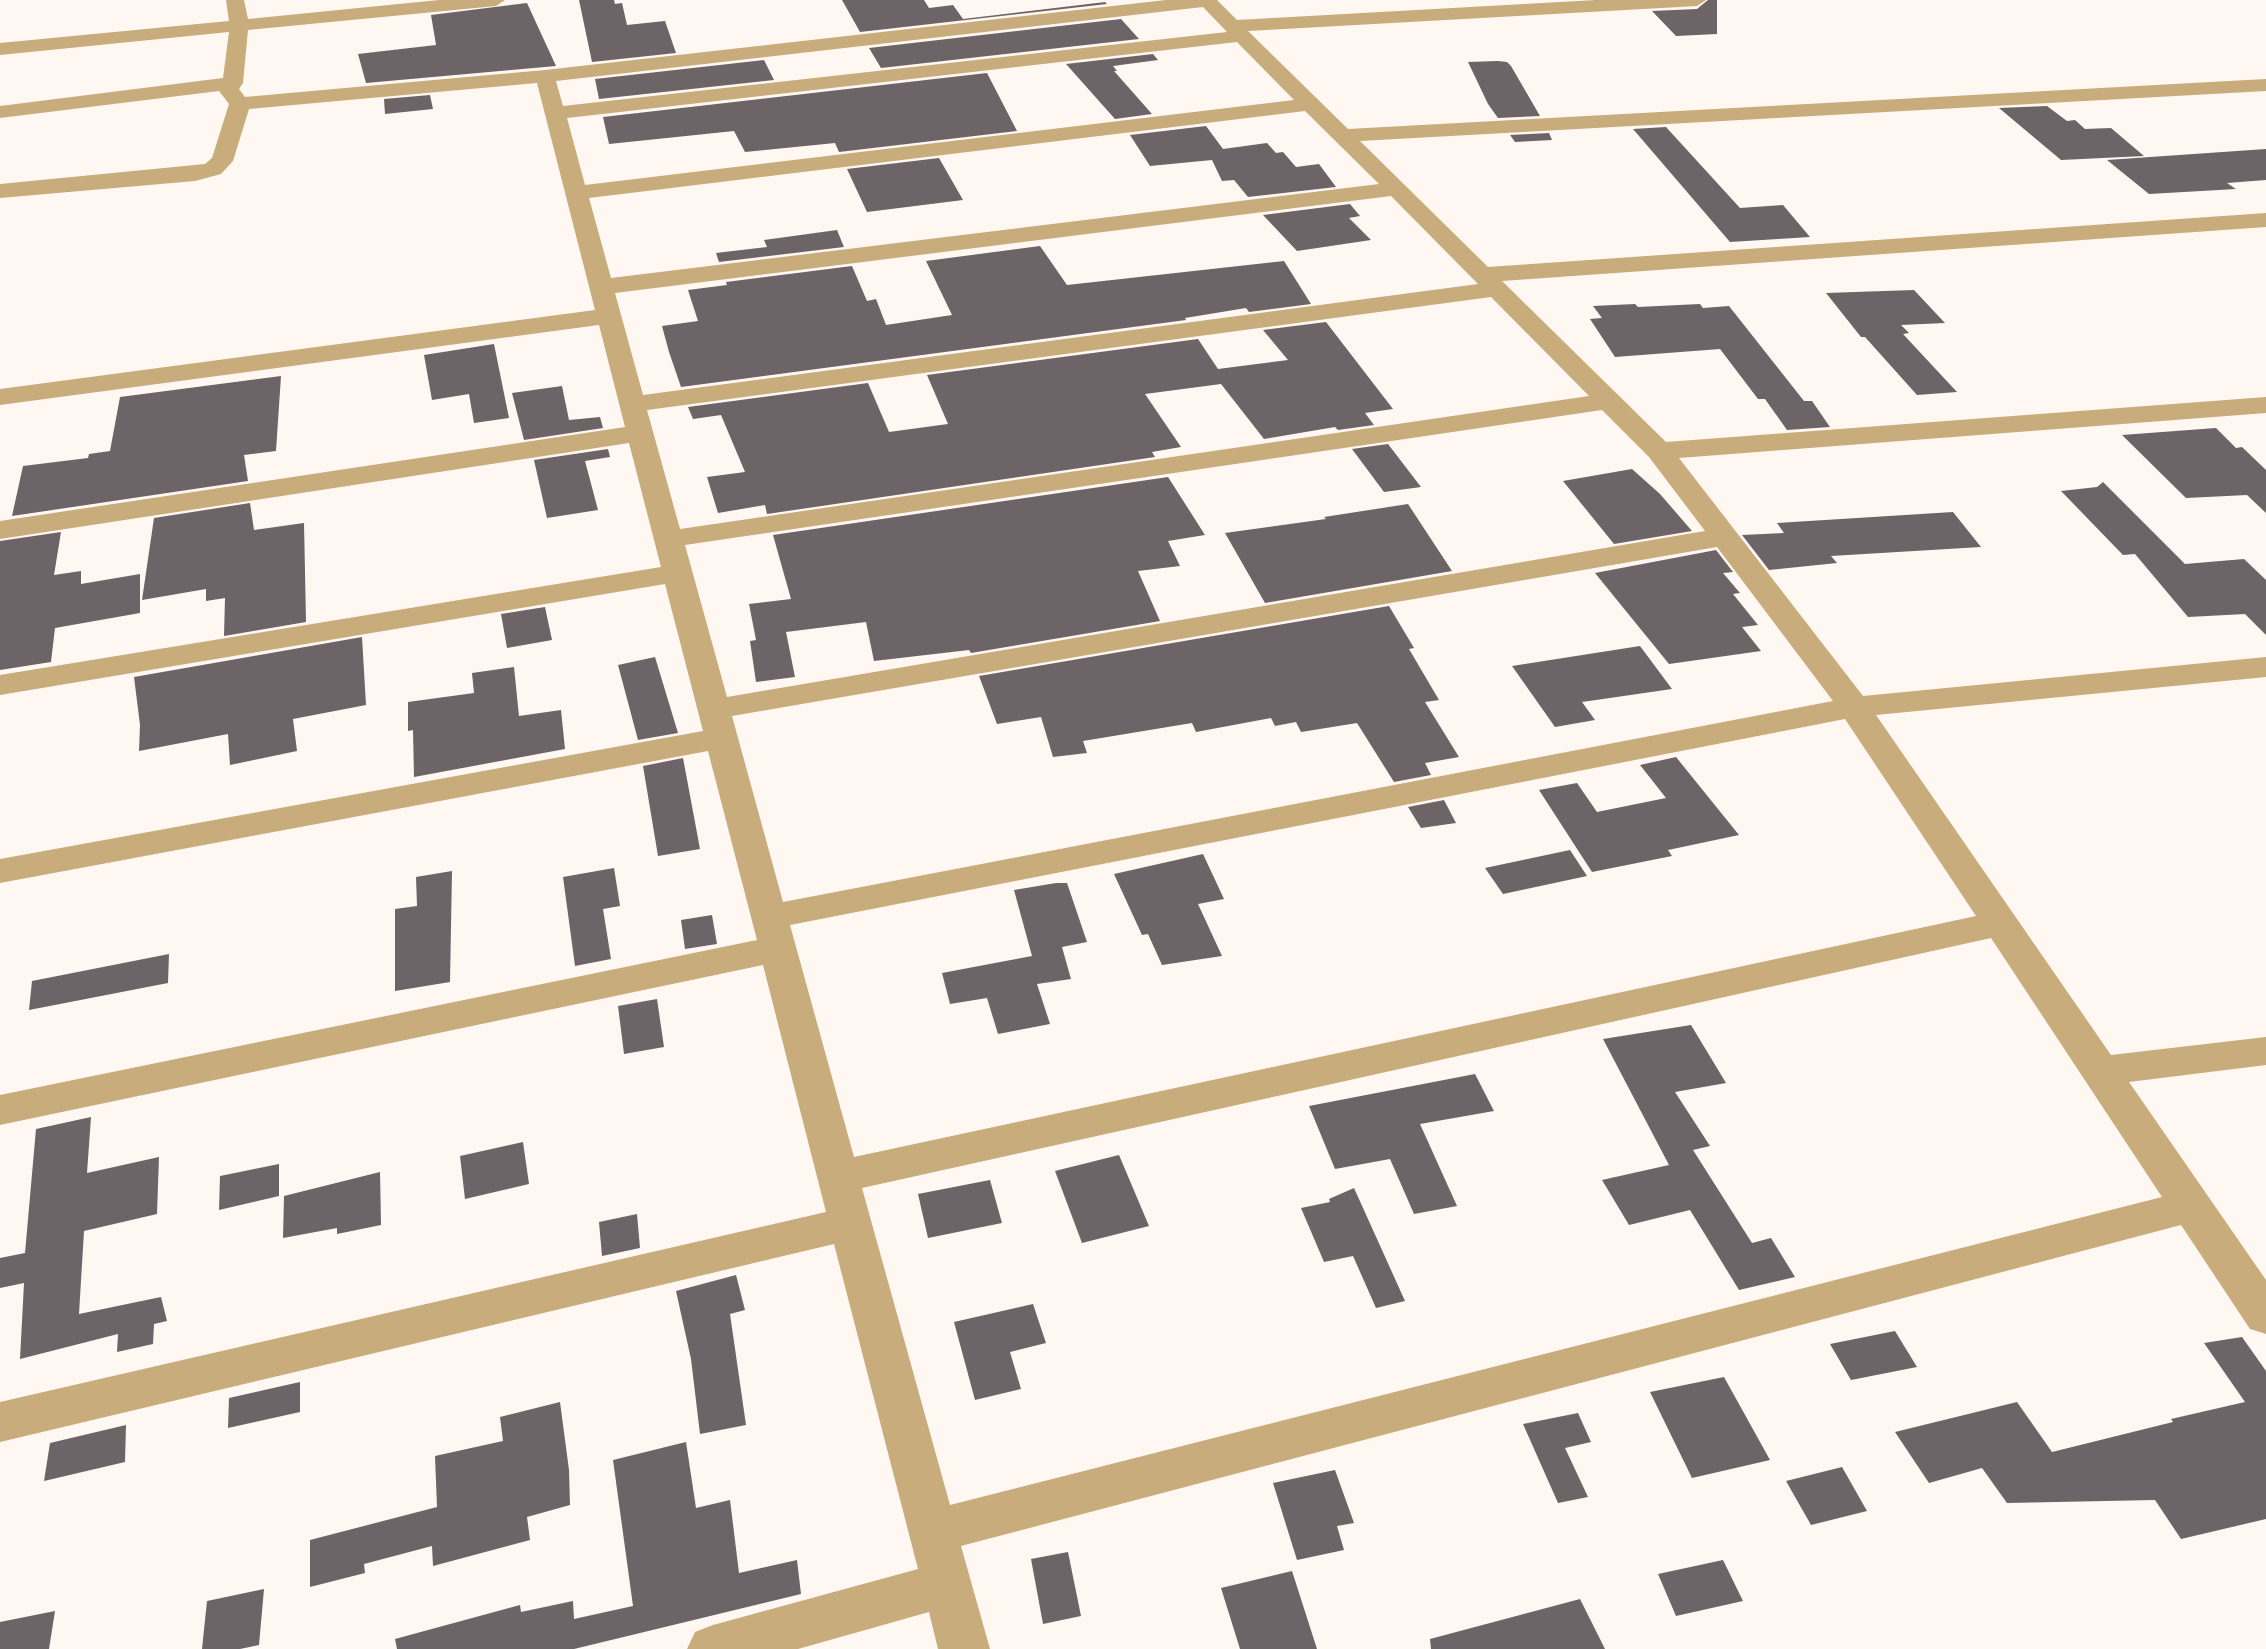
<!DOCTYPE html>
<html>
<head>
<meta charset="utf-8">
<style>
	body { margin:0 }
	canvas { display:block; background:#fff7f2 }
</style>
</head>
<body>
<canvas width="2266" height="1649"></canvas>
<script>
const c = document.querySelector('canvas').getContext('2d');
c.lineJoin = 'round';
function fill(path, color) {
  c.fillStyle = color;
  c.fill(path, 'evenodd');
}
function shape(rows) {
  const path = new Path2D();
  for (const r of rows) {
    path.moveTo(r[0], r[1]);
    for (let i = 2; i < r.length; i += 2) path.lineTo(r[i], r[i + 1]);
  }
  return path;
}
fill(shape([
	[579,0,614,0,615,4,622,3,627,25,665,21,676,53,592,62],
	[842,0,924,0,929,8,953,5,963,19,1105,2,1107,4,860,32],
	[1708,0,1717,0,1717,34,1676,36,1652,11,1697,9],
	[527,3,556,66,366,83,358,54,436,45,431,15],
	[1121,19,1139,39,881,68,869,48],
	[1153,54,1158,60,1113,66,1117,71,1114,71,1152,114,1115,119,1066,64],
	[764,60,774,80,599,99,595,79],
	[1498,61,1507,62,1511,66,1540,116,1498,118,1488,104,1468,62],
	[987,73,1017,131,839,152,835,143,745,152,734,131,609,144,603,117],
	[430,95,433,109,385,114,384,99],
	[2047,106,2067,121,2075,120,2085,129,2111,128,2144,156,2061,160,1999,108],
	[1206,126,1223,149,1267,143,1276,153,1283,152,1296,167,1319,164,1336,187,1248,197,1234,180,1222,181,1212,160,1150,166,1130,135],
	[1666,127,1740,208,1783,205,1810,237,1730,242,1633,129],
	[1549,133,1552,140,1515,142,1510,135],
	[2266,149,2266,180,2227,183,2236,189,2149,194,2107,160],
	[939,158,963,200,867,212,847,169],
	[1350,204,1360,216,1349,218,1371,240,1297,251,1263,215],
	[837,230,844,247,719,262,716,253,767,247,764,240],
	[1040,246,1067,285,1284,261,1311,304,1249,312,1246,308,1185,318,1186,320,681,387,669,352,662,326,698,321,688,290,727,285,726,282,852,266,867,301,876,299,886,325,952,315,926,261],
	[1914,290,1945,323,1901,325,1909,333,1903,334,1957,392,1917,395,1865,337,1861,337,1826,293],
	[1635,304,1638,307,1700,304,1703,308,1729,306,1804,401,1812,401,1830,427,1787,430,1765,399,1758,399,1720,349,1615,357,1590,319,1602,318,1593,306],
	[1326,322,1393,409,1365,413,1374,425,1338,430,1335,427,1264,439,1221,384,1145,394,1181,447,1152,452,1155,457,767,514,765,505,718,513,707,477,745,472,721,415,693,419,688,407,868,383,889,432,948,424,927,375,1198,339,1218,369,1288,360,1263,330],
	[494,344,509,418,474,423,469,394,432,400,424,355],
	[281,376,276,451,244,455,248,481,12,516,23,466,88,458,89,454,110,451,120,397],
	[562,386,569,420,600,417,603,428,524,440,512,393],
	[2216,428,2236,448,2242,447,2266,470,2266,513,2247,495,2186,498,2122,435],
	[1388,444,1421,487,1384,492,1352,449],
	[608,449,610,457,585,461,598,510,547,518,534,460],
	[1632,469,1660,494,1692,531,1614,544,1563,481],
	[1168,477,1205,535,1168,541,1180,566,1138,571,1160,621,971,653,969,650,874,661,866,622,786,632,795,677,756,682,750,641,756,640,749,604,791,599,773,535],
	[2103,482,2185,564,2244,559,2266,580,2266,635,2245,614,2188,617,2135,554,2123,555,2061,491,2097,487],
	[250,503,254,530,304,523,306,622,224,636,225,598,206,601,206,589,142,600,154,518],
	[1408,504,1452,571,1265,603,1225,533,1326,519,1324,517],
	[1953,512,1981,547,1831,556,1837,563,1769,570,1742,535,1784,533,1777,523],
	[61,532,54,575,81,571,81,584,140,574,140,613,55,628,51,662,0,670,0,541],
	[1716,550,1733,572,1723,573,1740,593,1733,594,1758,625,1742,627,1761,651,1669,664,1595,573],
	[1389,606,1414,648,1409,649,1439,700,1425,702,1459,757,1425,763,1431,775,1394,782,1357,723,1301,732,1296,722,1275,726,1271,718,1196,732,1192,723,1083,741,1087,753,1053,757,1041,717,997,724,979,676],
	[545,607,552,640,507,648,501,614],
	[362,637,366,705,293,719,297,751,230,765,228,734,139,751,140,725,134,677],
	[1640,646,1672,689,1582,702,1595,720,1555,727,1512,666],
	[655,657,678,733,638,740,618,665],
	[514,667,519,716,561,710,565,749,414,777,413,730,408,731,408,702,474,693,472,673],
	[1676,757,1739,835,1668,850,1672,856,1592,872,1539,790,1577,783,1597,812,1666,798,1640,765],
	[683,758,700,849,658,856,643,766],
	[1444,800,1456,823,1421,828,1408,807],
	[1570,850,1587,876,1503,894,1485,868],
	[1203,854,1224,899,1198,904,1222,956,1162,965,1148,934,1142,935,1114,874],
	[614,868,620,906,603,909,611,959,575,966,563,877],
	[452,871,450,982,395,991,395,909,417,906,416,877],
	[1056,883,1067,883,1087,942,1062,947,1071,979,1037,984,1050,1024,998,1034,987,998,950,1004,942,973,1032,956,1014,890],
	[712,915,717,944,685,949,681,920],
	[169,954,168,983,29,1010,32,981],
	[657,999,664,1047,624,1054,618,1006],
	[1691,1025,1726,1083,1675,1092,1710,1146,1693,1150,1752,1243,1771,1238,1795,1277,1739,1290,1690,1210,1629,1225,1602,1180,1669,1165,1603,1039],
	[1475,1074,1494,1111,1420,1124,1457,1206,1414,1214,1390,1159,1335,1169,1309,1106],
	[91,1117,87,1173,159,1157,157,1214,84,1231,79,1314,161,1297,167,1321,154,1324,153,1344,117,1352,118,1334,20,1359,24,1283,0,1288,0,1258,25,1253,36,1129],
	[523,1142,529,1184,465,1199,460,1156],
	[1119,1155,1149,1226,1082,1243,1055,1171],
	[279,1164,279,1196,219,1210,220,1176],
	[380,1172,381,1225,337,1234,337,1228,283,1238,284,1196],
	[990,1180,1002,1223,928,1238,918,1194],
	[1354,1188,1405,1301,1376,1308,1353,1256,1324,1262,1301,1208,1330,1202,1329,1199],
	[637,1214,640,1248,602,1256,599,1222],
	[736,1275,745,1310,730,1314,746,1425,700,1434,691,1359,676,1291],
	[1033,1304,1046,1343,1010,1352,1021,1389,975,1400,954,1322],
	[1895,1331,1917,1367,1851,1380,1830,1344],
	[2242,1337,2266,1371,2266,1519,2181,1539,2155,1500,2007,1503,1982,1468,1929,1483,1895,1432,2017,1402,2052,1452,2173,1422,2171,1419,2245,1402,2204,1343],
	[1724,1377,1770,1460,1692,1478,1650,1392],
	[300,1382,300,1412,228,1428,229,1398],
	[560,1402,569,1470,570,1505,527,1517,530,1540,433,1566,432,1546,364,1564,365,1573,310,1587,310,1540,437,1507,435,1456,503,1441,500,1417],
	[1578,1413,1591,1442,1565,1448,1588,1497,1558,1503,1523,1424],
	[126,1425,125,1462,44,1481,50,1443],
	[686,1442,696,1508,730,1500,739,1573,797,1560,801,1594,574,1649,397,1649,395,1639,520,1605,521,1612,573,1601,574,1619,633,1606,613,1460],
	[1842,1467,1867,1511,1811,1525,1786,1481],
	[1335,1470,1354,1523,1337,1526,1344,1550,1297,1560,1273,1483],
	[1068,1552,1081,1616,1043,1624,1031,1559],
	[1723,1560,1743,1601,1676,1616,1658,1574],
	[1292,1571,1317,1649,1240,1649,1221,1588],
	[264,1589,259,1645,240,1649,202,1649,207,1601],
	[1580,1599,1605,1649,1431,1649,1430,1639],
	[55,1611,49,1649,0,1649,0,1622]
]), '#6c6466');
fill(shape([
	[226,0,244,0,248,19,439,0,505,0,496,6,248,30,243,83,239,89,245,97,545,70,1166,0,1217,0,1237,20,1596,0,1706,0,1697,6,1248,31,1348,129,2266,79,2266,91,1360,141,1488,267,2266,213,2266,227,1502,281,1666,442,2266,397,2266,413,1679,458,1863,696,2266,657,2266,677,1876,715,2111,1055,2266,1037,2266,1065,2129,1082,2266,1280,2266,1334,2250,1329,2181,1225,961,1546,990,1649,938,1649,929,1612,798,1649,687,1649,695,1632,713,1625,918,1569,834,1244,0,1442,0,1402,826,1212,763,965,0,1125,0,1095,757,940,708,751,0,883,0,859,703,731,665,584,0,695,0,675,661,567,629,443,0,539,0,521,625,427,599,325,0,405,0,389,595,310,537,83,249,109,233,161,221,174,195,181,0,198,0,184,205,164,212,158,229,104,219,91,0,118,0,106,223,78,229,32,0,55,0,43,229,21,226,0],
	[1203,7,1227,32,563,106,556,81,1203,7],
	[1237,42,1294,100,585,185,567,118,1237,42],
	[1305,111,1379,184,611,278,589,198,1305,111],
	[1391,196,1478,284,643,395,615,293,1391,196],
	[1491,297,1589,396,680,529,647,410,1491,297],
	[1602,410,1649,457,1705,531,727,697,685,545,1602,410],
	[1717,547,1833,701,783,902,732,716,1717,547],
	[1845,719,1976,916,854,1157,790,925,1845,719],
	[1991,938,2162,1197,950,1505,862,1188,1991,938]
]), '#c8ac7c');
</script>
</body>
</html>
